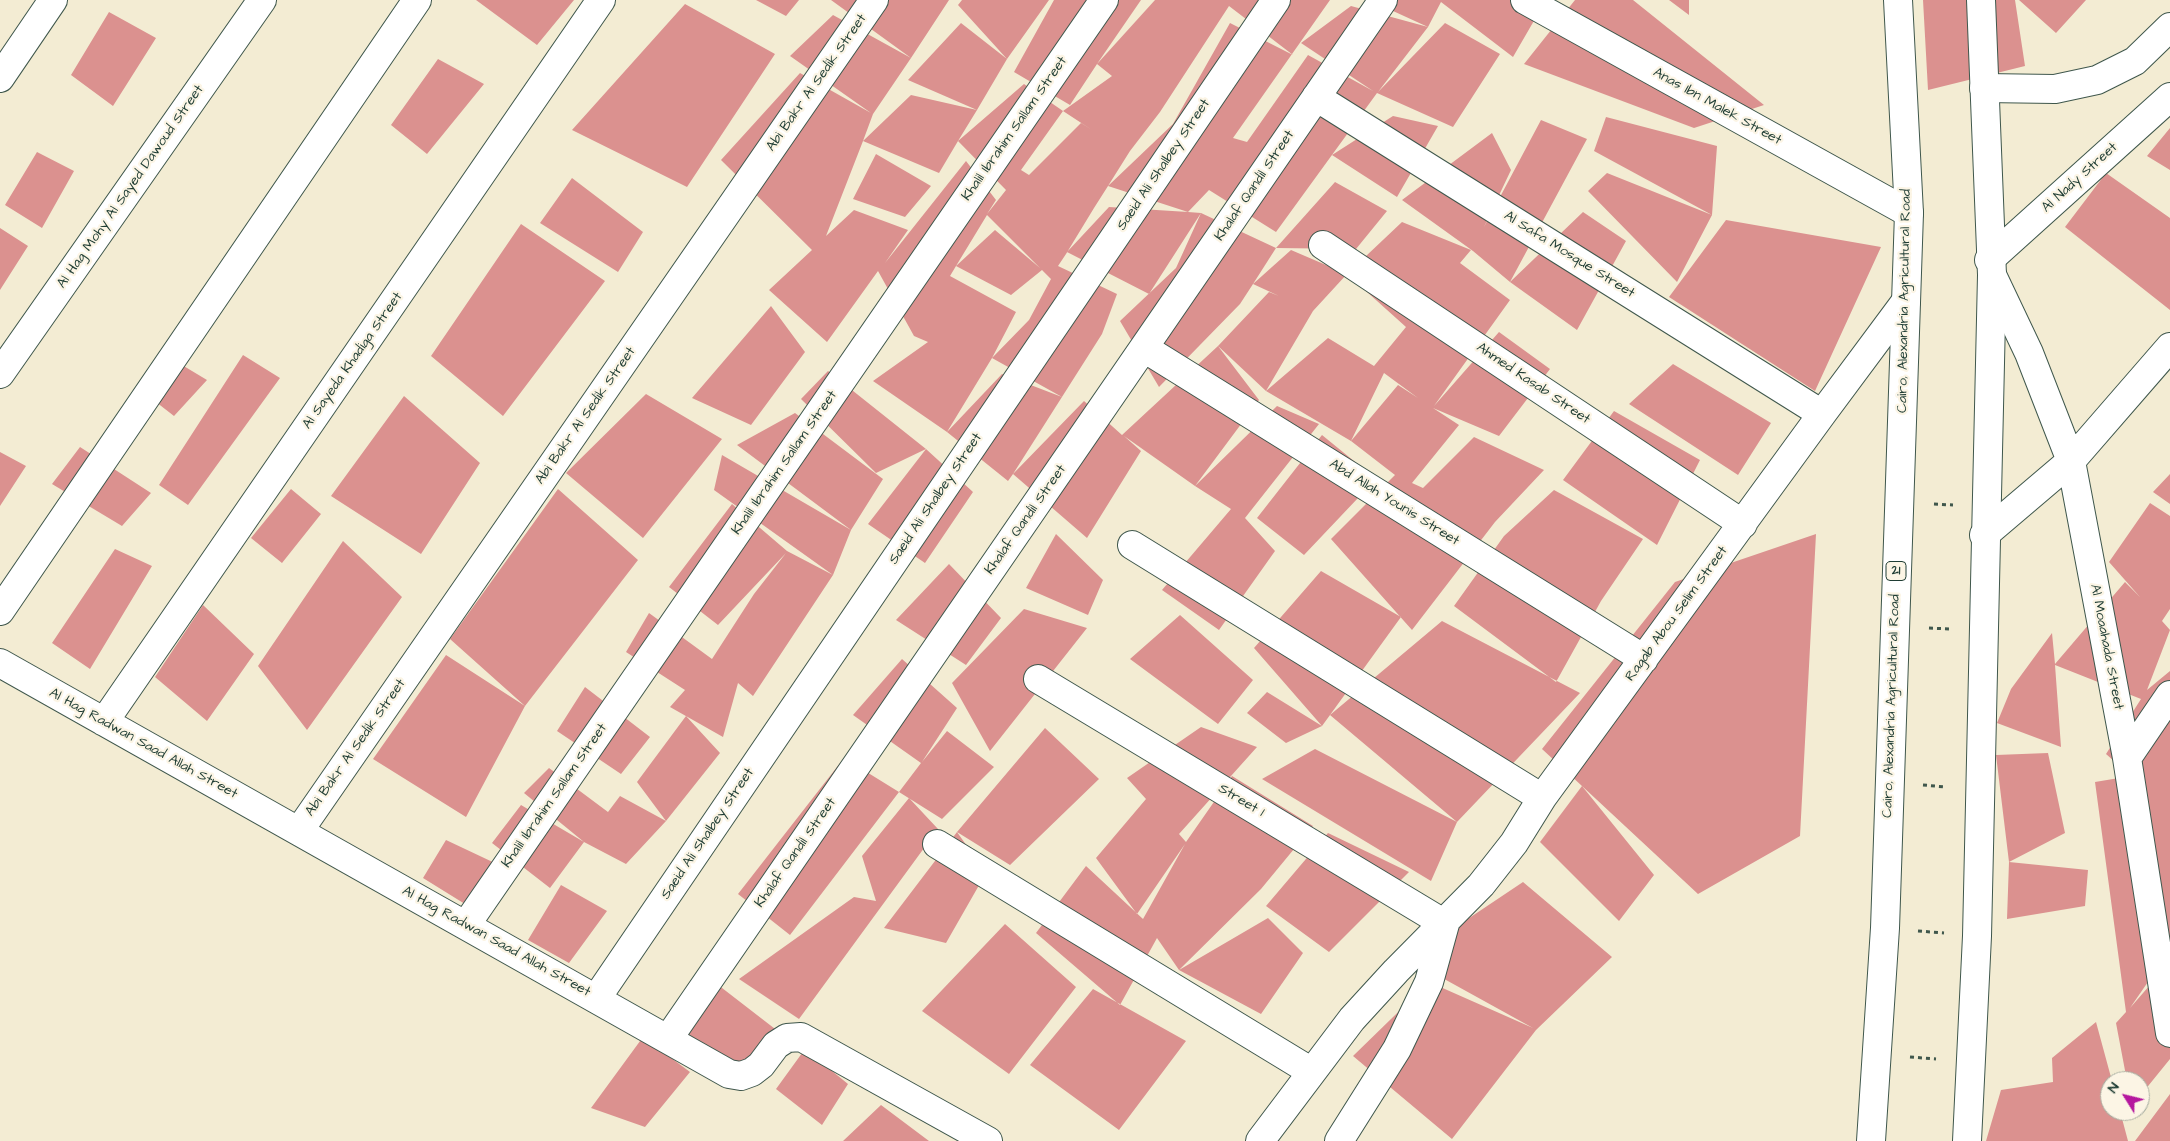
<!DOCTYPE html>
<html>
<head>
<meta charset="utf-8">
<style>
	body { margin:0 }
	#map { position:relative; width:2170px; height:1141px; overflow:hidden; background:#f3ecd3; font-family:"Architects Daughter",sans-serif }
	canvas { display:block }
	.north { position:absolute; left:2100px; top:1071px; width:50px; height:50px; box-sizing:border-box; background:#fcf5e5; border:1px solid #a4ab9e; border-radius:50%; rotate:306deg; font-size:14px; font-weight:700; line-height:20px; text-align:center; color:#1f3d34 }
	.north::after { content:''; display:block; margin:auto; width:18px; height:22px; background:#b5179e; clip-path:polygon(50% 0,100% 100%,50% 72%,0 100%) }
</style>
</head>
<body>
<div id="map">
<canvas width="2170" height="1141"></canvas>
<div class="north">N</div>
</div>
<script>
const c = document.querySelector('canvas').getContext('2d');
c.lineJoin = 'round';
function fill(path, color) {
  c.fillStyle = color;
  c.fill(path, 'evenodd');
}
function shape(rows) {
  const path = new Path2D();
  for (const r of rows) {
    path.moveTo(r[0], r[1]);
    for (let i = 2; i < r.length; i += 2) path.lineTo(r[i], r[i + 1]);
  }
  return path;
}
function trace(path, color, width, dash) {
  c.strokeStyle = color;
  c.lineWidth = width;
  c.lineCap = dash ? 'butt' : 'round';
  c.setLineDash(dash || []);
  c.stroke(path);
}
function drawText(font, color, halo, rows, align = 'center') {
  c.font = font + ' "Architects Daughter",sans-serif';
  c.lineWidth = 4.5;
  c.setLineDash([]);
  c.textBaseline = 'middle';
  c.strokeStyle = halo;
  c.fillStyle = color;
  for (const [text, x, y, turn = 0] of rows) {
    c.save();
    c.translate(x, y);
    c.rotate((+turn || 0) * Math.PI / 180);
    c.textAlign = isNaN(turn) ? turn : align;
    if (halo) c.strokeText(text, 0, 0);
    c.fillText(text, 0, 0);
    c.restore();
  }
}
fill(shape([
	[476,0,574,0,537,45],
	[756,0,799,0,786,16],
	[831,0,949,0,911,58],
	[962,0,1049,0,1007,59,958,5],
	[1054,0,1141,0,1097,64,1155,0,1330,0,1233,138,1247,142,1308,55,1373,91,1301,43,1351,6,1428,27,1378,92,1445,23,1500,54,1453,127,1377,93,1276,232,1209,190,1188,212,1201,213,1149,294,1067,252,1109,207,1188,212,1108,186,1094,208,1066,254,1058,266,1117,294,1102,334,1013,474,1084,401,1122,435,1218,346,1259,400,1195,486,1277,406,1319,424,1245,518,1275,551,1219,630,1162,590,1231,509,1195,486,1124,436,1141,451,1087,538,1013,474,1008,481,947,432,873,381,928,342,914,336,878,271,827,342,769,290,812,250,721,160,800,73,871,113,790,56,833,15,911,58,873,114,863,141,911,95,977,110,958,141,939,173,863,141,826,236,854,210,908,230,885,263,966,161,996,200,987,214,1006,190,958,141,1024,84,1063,111,1112,76,1097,64,1070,105,1014,72],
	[1229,6,1293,55,1230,23,1173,124,1108,186,1130,151,1160,112],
	[1063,111,1092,130,1081,123,1029,175,1021,170],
	[987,215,1040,268,995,230,956,266],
	[956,266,1011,295,1042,270,1051,279,1029,320,992,358,1016,312,950,276],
	[992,358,1062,397,1002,374,947,432],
	[1369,0,1546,0,1513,57,1441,2,1428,27],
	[1575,0,1633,0,1764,105,1694,128,1524,64],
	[1669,0,1689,0,1689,15],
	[1923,0,2015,0,2025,66,1928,90],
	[2019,0,2086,0,2056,33],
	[685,4,775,54,687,187,572,130],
	[109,12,156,38,113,106,71,75],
	[961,23,1007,59,977,110,908,80],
	[438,59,484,84,427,154,391,125],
	[1393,116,1438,126,1397,197,1332,155],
	[1606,117,1717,146,1712,215,1594,151],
	[1541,120,1587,139,1510,282,1473,251,1402,200,1492,133,1511,170,1484,227],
	[2170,128,2170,170,2147,156],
	[37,152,74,171,42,228,5,205],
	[876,154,931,186,905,217,853,199],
	[1607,173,1712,215,1677,282,1588,191],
	[2106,173,2170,218,2170,310,2065,227],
	[572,178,643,232,618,272,540,223],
	[1335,182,1387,211,1356,249,1276,248],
	[1583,212,1626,241,1577,330,1510,282],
	[1201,213,1276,248,1253,284,1291,250,1347,274,1313,311,1266,391,1328,338,1374,366,1406,327,1347,274,1402,222,1471,250,1460,263,1510,300,1434,406,1499,332,1550,369,1499,436,1433,408,1459,425,1412,483,1423,488,1474,437,1544,470,1495,522,1412,630,1331,539,1395,475,1351,441,1266,391,1218,346,1269,292,1279,296,1253,284,1240,304,1159,387,1120,321,1176,268],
	[1384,373,1418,398,1398,385,1351,441],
	[1726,220,1881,247,1815,391,1669,297],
	[521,224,605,281,503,416,431,356],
	[0,228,28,246,0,290],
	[771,306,805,352,751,425,692,398],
	[162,353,207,380,174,416,138,388],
	[243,355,280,378,188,505,159,485],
	[1673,364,1771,423,1738,475,1629,404],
	[828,371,926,449,876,473,801,399],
	[646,394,722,439,643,538,566,473],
	[404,396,480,463,421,554,331,496],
	[1614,411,1700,460,1657,545,1563,480],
	[795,413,883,479,851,530,737,445],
	[1322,435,1376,479,1304,555,1257,518],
	[80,447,151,493,122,526,52,484],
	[926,449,973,492,925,563,868,524],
	[0,452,26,466,0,506],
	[722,455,851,530,833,575,753,696,738,683,723,737,670,707,685,690,626,652,649,613,712,659,754,594,786,553,718,625,669,587,732,504,787,551,833,575,714,490],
	[2170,474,2170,504,2153,492],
	[291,489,321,514,282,563,251,538],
	[558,489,638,560,525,706,450,639],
	[1554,490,1643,539,1601,601,1556,682,1454,606,1504,536],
	[2150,503,2170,516,2170,609,2162,621,2170,630,2147,690,2170,671,2170,950,2130,1008,2170,962,2170,1059,2140,1096,2140,1081,2127,1081,2116,1023,2126,1012,2095,782,2131,776,2106,754,2141,699,2055,665,2061,747,1997,723,2011,689,2052,633,2055,664,2125,582,2140,597,2109,562],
	[1056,534,1103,580,1088,615,1026,588],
	[1816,534,1800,836,1698,894,1582,786,1654,875,1619,921,1540,842,1582,786,1542,749,1675,582],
	[343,541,402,597,307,730,258,666],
	[115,549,152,566,90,669,52,643],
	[949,564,1001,618,966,665,896,620],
	[1321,571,1401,617,1330,715,1442,621,1580,693,1457,822,1431,881,1262,779,1315,749,1457,822,1330,715,1322,726,1286,743,1247,713,1267,692,1322,726,1254,648],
	[203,605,254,654,207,721,155,677],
	[1024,609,1087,628,990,751,952,683],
	[1180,615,1253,680,1218,724,1130,659],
	[446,655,525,706,466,817,373,759],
	[902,659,957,708,922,762,947,731,994,767,942,819,899,792,921,763,853,715],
	[585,687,650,737,621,774,557,731],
	[686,716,720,753,666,821,637,782],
	[1201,727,1257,747,1179,834,1186,842,1232,776,1313,826,1261,889,1179,970,1157,938,1120,1005,1036,933,1086,866,1143,919,1185,844,1137,914,1096,858,1146,799,1127,778],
	[1045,728,1099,779,1010,865,957,832],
	[2048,753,2065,833,2009,862,2088,870,2085,906,2007,919,2009,862,1996,755],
	[844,758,899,792,790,935,738,894],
	[549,768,608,812,620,796,666,821,626,864,584,842,550,888,492,843,521,805,584,842,524,793],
	[909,798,938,829,799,1019,739,979,854,897,876,901,862,856],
	[957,832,986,873,946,943,884,928],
	[1328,833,1409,872,1329,952,1266,906],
	[446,840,499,865,473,909,423,878],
	[1523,882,1612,957,1536,1030,1452,1139,1353,1056,1429,982,1533,1028,1408,959],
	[561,885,607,911,569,963,528,940],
	[1268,918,1303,953,1261,1014,1179,970],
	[1005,924,1076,987,1009,1074,922,1011],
	[713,981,779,1032,750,1068,709,1050,678,1032],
	[1093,989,1186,1041,1119,1130,1030,1065],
	[2096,1022,2112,1081,2110,1111,2120,1111,2128,1141,1986,1141,2001,1090,2053,1082,2052,1058],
	[643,1037,690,1072,645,1127,591,1108],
	[805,1049,848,1084,822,1125,776,1089],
	[2170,1094,2170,1141,2135,1141],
	[881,1105,929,1141,843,1141]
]), '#db918f');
const street = shape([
	[1525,0,1909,213],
	[0,78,53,0],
	[1316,97,1822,414],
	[1323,245,1743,524],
	[1992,275,2029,353,2071,461,2127,758,2170,1033],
	[1144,348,1644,659],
	[0,374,262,0],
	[1984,535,2071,461,2170,347],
	[1132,545,1542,798],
	[0,611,417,0],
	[0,663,729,1074,741,1076,752,1072,761,1065,776,1045,787,1038,801,1037,988,1141],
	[1038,679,1445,924,1429,982,1397,1049,1339,1141],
	[104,722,601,0],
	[2127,758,2170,695],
	[299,831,874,0],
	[937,844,1312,1072],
	[466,925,1104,0],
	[596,999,1276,0],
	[668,1039,1383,0],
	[1260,1141,1352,1019,1396,971,1481,885,1514,843,1542,798,1822,414,1906,301]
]);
const secondary = shape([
	[1984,88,2055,89,2097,80,2135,61,2170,27],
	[1989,260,2170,97]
]);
const highway = shape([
	[1871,1141,1885,928,1909,213,1898,0],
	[1967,1141,1977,936,1992,275,1981,0]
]);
trace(street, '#3f574c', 30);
trace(secondary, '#3f574c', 30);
trace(highway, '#3f574c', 30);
trace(shape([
	[1934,504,1953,505],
	[1929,628,1950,629],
	[1923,785,1946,787],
	[1918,931,1944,933],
	[1910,1057,1936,1059]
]), '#3f574c', 3, [4, 4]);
trace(street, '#fff', 28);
trace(secondary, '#fff', 28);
trace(highway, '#fff', 28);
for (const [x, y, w] of [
	[1896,571,20]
]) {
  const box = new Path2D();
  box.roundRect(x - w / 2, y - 9.5, w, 19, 4);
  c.fillStyle = '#fcf5e5';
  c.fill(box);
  trace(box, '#1f3d34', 1);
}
drawText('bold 12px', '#1f3d34', null, [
	["21",1896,571]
]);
drawText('14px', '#1f3d34', '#fcf5e5', [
	["Abi Bakr Al Sedik Street",817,83,-55],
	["Anas Ibn Malek Street",1717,107,29],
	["Khalil Ibrahim Sallam Street",1015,129,-55],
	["Saeid Ali Shalbey Street",1164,165,-56],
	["Al Nady Street",2080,178,-42],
	["Khalaf Qandil Street",1255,186,-56],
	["Al Hag Mohy Al Sayed Dawoud Street",131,187,-55],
	["Al Safa Mosque Street",1569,255,32],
	["Cairo, Alexandria Agricultural Road",1905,301,-89],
	["Al Sayeda Khadiga Street",353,361,-55],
	["Ahmed Kasab Street",1533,384,34],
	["Abi Bakr Al Sedik Street",586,416,-55],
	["Khalil Ibrahim Sallam Street",785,463,-55],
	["Saeid Ali Shalbey Street",936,499,-56],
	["Abd Allah Younis Street",1394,503,32],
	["Khalaf Qandil Street",1026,520,-55],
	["Ragab Abou Selim Street",1677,614,-54],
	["Al Moaahada Street",2106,647,79],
	["Cairo, Alexandria Agricultural Road",1892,706,-88],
	["Al Hag Radwan Saad Allah Street",143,744,29],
	["Abi Bakr Al Sedik Street",356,748,-55],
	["Khalil Ibrahim Sallam Street",555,796,-55],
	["Street 1",1241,801,31],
	["Saeid Ali Shalbey Street",708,834,-56],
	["Khalaf Qandil Street",796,853,-55],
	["Al Hag Radwan Saad Allah Street",496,942,29]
]);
</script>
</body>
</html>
